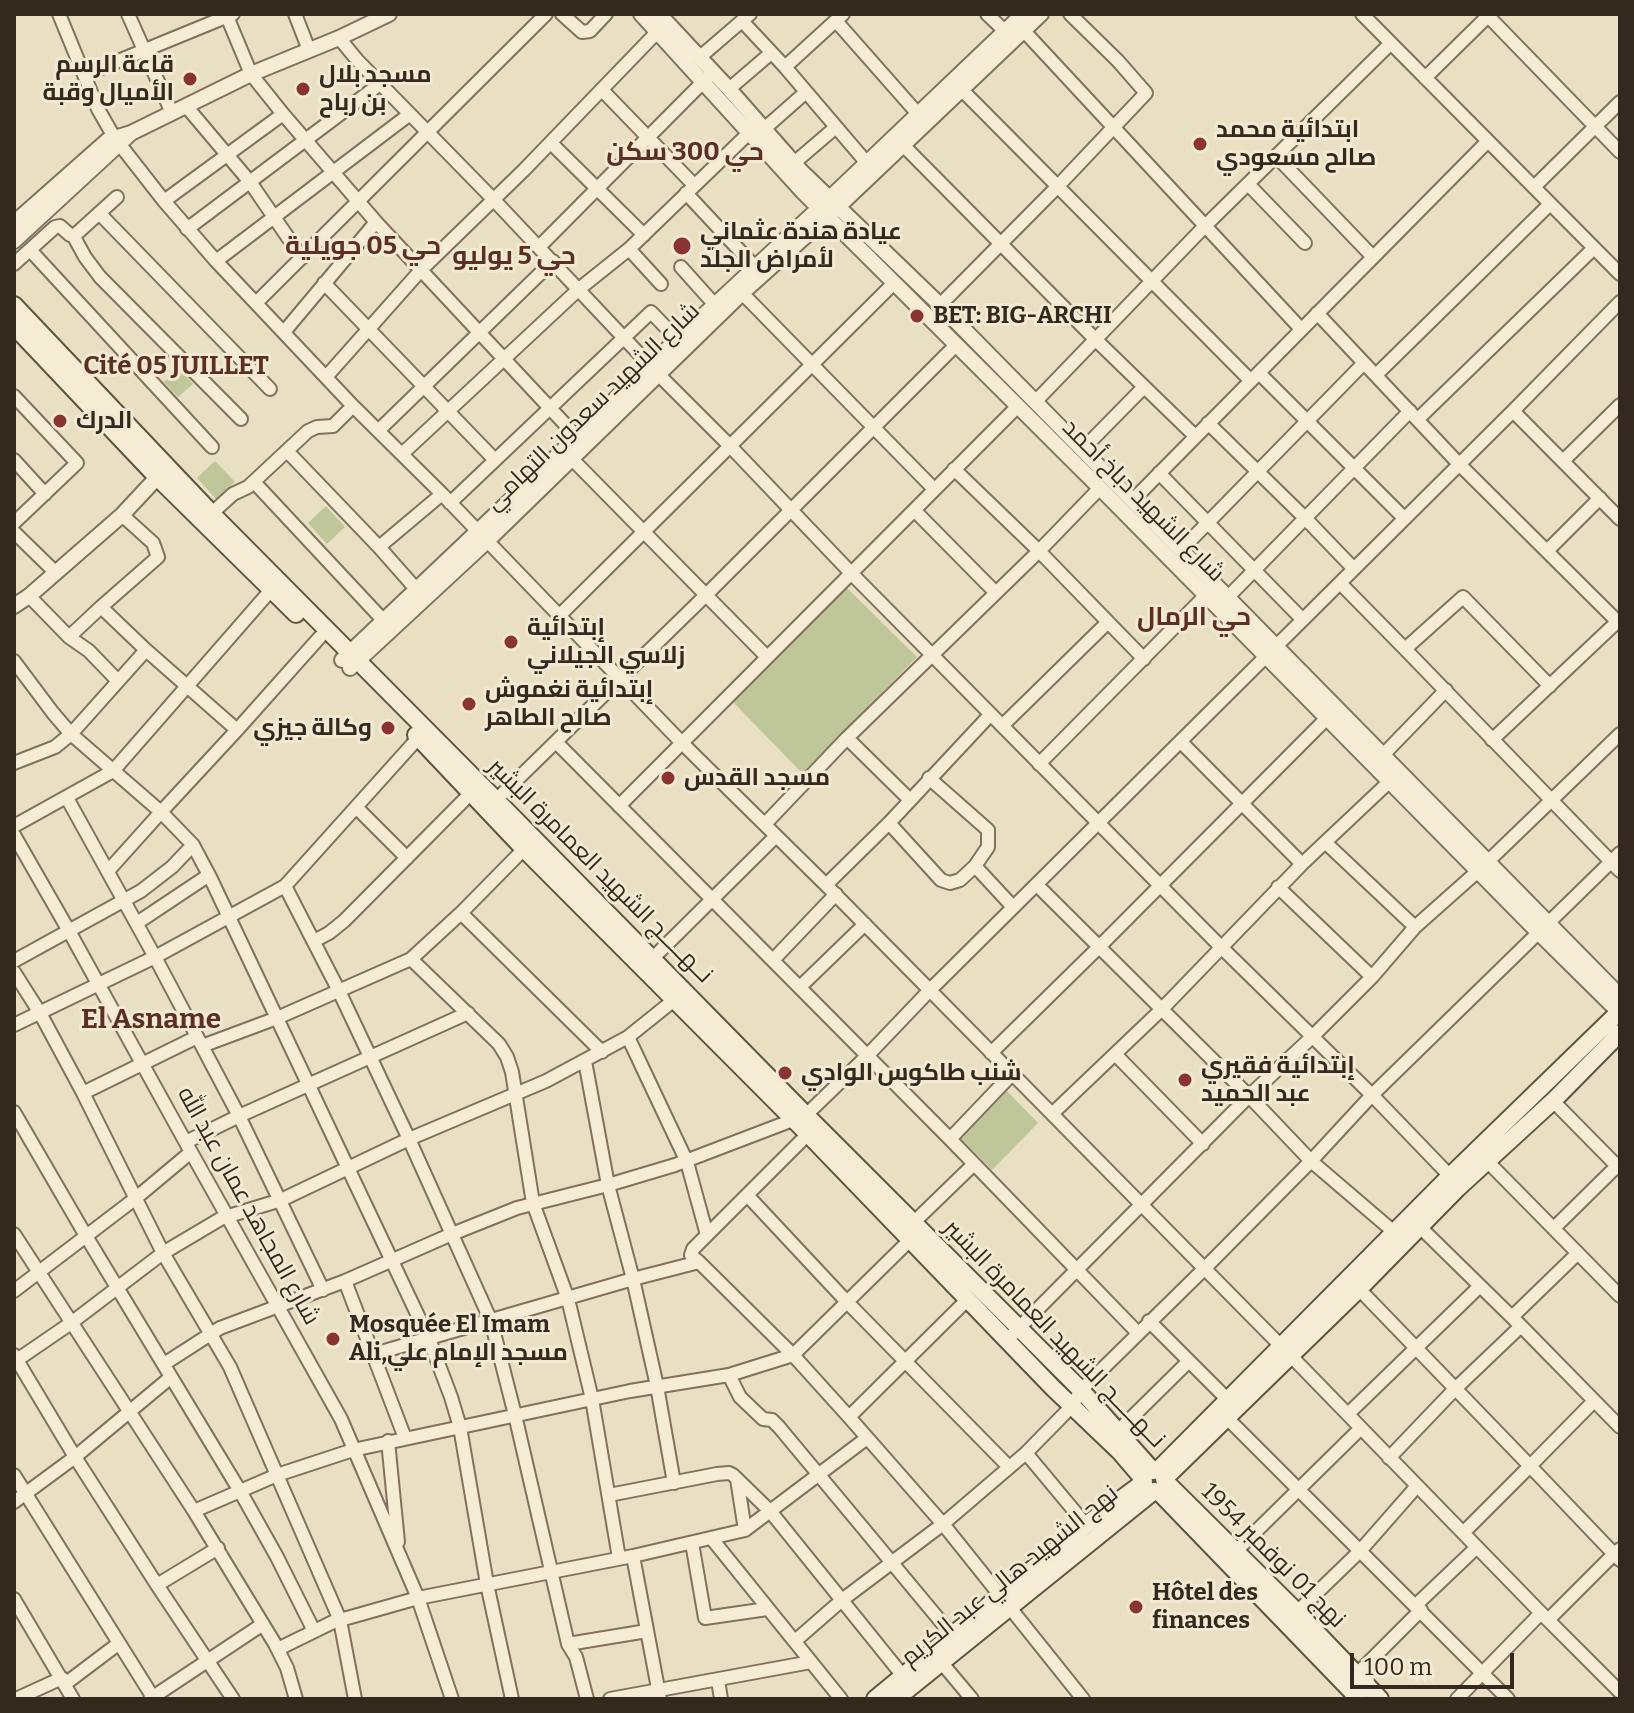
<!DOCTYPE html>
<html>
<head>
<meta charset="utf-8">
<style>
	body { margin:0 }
	#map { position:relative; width:1634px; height:1713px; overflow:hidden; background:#e9dfc3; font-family:Bitter,serif }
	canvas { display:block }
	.frame { position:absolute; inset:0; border:16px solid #33291e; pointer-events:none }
	.scale { position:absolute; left:1350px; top:1653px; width:164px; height:36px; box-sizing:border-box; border:4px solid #33291e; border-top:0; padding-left:10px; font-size:24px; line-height:28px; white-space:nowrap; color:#33291e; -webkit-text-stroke:6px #f1e9d2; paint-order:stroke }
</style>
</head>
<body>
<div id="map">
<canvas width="1634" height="1713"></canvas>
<div class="frame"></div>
<div class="scale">100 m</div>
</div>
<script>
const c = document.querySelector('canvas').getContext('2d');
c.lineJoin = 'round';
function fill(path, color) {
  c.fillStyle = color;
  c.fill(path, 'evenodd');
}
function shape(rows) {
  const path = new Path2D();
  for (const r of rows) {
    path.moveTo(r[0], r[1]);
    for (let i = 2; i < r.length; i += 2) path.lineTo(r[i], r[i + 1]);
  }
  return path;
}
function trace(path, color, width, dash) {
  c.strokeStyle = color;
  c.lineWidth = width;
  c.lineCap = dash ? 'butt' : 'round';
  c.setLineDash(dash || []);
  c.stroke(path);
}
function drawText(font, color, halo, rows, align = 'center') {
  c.font = font + ' Bitter,Cairo,serif';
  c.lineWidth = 6;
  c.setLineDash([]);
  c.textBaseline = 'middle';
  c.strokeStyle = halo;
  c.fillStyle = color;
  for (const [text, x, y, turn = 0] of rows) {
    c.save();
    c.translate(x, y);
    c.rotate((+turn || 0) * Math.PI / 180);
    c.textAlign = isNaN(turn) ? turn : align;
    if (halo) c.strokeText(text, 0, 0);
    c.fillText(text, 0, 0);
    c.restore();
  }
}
fill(shape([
	[179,368,193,384,178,397,164,382],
	[215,461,235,482,216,499,197,478],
	[326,506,345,527,327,544,308,523],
	[847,588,917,657,802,773,733,702],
	[1006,1090,1038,1123,992,1170,960,1137]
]), '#bfc699');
const minor = shape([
	[59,14,98,109,114,137,164,201,216,261,353,406,442,494,682,743,826,885,1281,1346],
	[128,14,172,113],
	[226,14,251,74,283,114,376,222,577,437],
	[295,14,309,50],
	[562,14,582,32,590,31,606,14],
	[987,14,1012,38],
	[1362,14,1620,274],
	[1488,16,1620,152],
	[742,21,785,67,866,162],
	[836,21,918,114],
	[1024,31,1301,329],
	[339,38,358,61,493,199,658,374,731,447,851,573,1222,948,1372,1095,1450,1176],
	[700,57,750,14],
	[785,67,843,14],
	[84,75,233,14],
	[1425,78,1490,14],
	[729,89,771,53],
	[961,89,1251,381],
	[602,90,694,185],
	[186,106,250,182,302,258],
	[764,129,806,92],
	[897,139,1095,339,1195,436],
	[551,143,644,235],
	[1276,156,1373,257],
	[794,163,836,127],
	[1248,184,1305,243],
	[1534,187,1620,102],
	[686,193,755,267],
	[164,201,283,114],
	[99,213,270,389],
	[187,229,380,84],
	[73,235,85,257,100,277,241,419],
	[539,247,708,77],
	[629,249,661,284],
	[30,250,212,447],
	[216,261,410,114],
	[14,264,55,227,60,226,70,235,75,235,117,197],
	[681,267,715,305],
	[324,283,495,460],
	[742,293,934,489],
	[256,303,546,14],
	[940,305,1057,187,1146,93,1118,61,1070,14],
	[1317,313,1459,464,1620,624],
	[284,332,376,222],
	[1259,373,1404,518],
	[1376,375,1550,204],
	[326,377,421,270,524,170,662,27],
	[14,396,77,463,14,523],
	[1035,402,1205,226,1390,44],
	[1513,411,1620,519],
	[1418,419,1594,248],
	[1208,423,1305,518,1353,568],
	[379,430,553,261],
	[1082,450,1144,387],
	[287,451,379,547,416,589],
	[402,454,579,289,629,249,749,133],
	[572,459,767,657],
	[14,460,45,494],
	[1563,461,1620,405],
	[954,469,1039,551,1144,659],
	[1159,473,1302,619],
	[254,482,383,620],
	[1132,501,1488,141],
	[450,503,651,312,678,340],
	[914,510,996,593],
	[212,513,233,494,248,487,308,431,317,427,333,426,353,406],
	[122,515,153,543,158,557,101,607,146,650,237,730],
	[14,532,56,573],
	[379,547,442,494],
	[1181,550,1364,363],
	[1548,550,1600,498],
	[1340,583,1405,649,1620,871],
	[29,596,69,637,89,651,117,680],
	[1228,597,1410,411],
	[559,616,894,283],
	[69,637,101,607],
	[1405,649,1463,597,1550,686],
	[14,661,53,713,71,734,161,812,237,730,320,637],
	[1002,726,1108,622],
	[847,738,910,800],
	[1492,740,1618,621],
	[556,742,950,1139,1138,1333],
	[1181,742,1302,864],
	[1384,754,1446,690],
	[14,763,55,747,71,734,146,650],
	[1039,764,1211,590],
	[67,798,155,957,239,1116,323,1290],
	[492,804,706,595,956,345],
	[619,806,1018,406],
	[356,807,407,858],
	[889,823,941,880,950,883,960,880,975,866,988,847,988,830,929,778],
	[765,824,847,738,1039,551,1100,488],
	[14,826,113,771,271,590],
	[14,835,69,931,191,1152,341,1419,418,1598,452,1699],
	[1326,843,1415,927],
	[975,866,1013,907],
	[108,871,161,812,193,845,210,877,429,1339,451,1397,460,1427,487,1584,512,1699],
	[826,885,889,823,990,715],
	[1037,885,1249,1096,1311,1161,1394,1232],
	[285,886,339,991,409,1139,491,1321,515,1415,568,1644,576,1657,587,1699],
	[1278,887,1372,977],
	[461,913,602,1052],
	[137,923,209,875],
	[314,941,329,933,344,921,471,793],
	[411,959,499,1044,507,1057,512,1072,533,1203,568,1299,592,1399,619,1558],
	[773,960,836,894],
	[14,961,141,891,172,867,193,845],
	[648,963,776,836],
	[14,972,40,1013,83,1093,163,1253,230,1367,340,1620,355,1699],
	[800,987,865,924],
	[14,1025,155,957,285,886,419,737],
	[628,1037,687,1162,707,1235],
	[202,1046,277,1018,411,959,461,913,524,849],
	[991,1053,1099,947,1327,718],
	[1115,1054,1203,1144],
	[585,1061,608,1185,633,1279,657,1386,674,1483],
	[83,1093,197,1037],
	[1553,1101,1620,1169],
	[14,1112,86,1236,240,1491,277,1557,314,1631],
	[1053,1113,1161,1010,1302,864,1389,782],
	[950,1139,1012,1074],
	[186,1142,239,1116,468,1013],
	[1487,1161,1620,1296],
	[747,1195,847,1302,1009,1467],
	[910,1226,974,1164],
	[1420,1227,1521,1326,1620,1427],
	[1554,1228,1620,1163],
	[14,1234,194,1511,275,1644,287,1668,296,1699],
	[699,1262,793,1355,849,1417,943,1524,1083,1699],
	[345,1281,405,1438],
	[1359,1289,1530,1466,1594,1401],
	[14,1291,136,1198,191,1152],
	[1512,1317,1578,1253],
	[1149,1321,1227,1399],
	[1013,1334,1249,1096,1312,1037,1372,977,1415,927,1478,871,1620,734],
	[374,1354,633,1279,699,1262,691,1255,693,1249,808,1134],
	[14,1355,75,1457,157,1585,233,1699],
	[17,1360,71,1323,163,1253,222,1218,281,1200,409,1139,546,1081,628,1037,679,996],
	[164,1364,220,1328,345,1281,452,1234,517,1208,608,1185,675,1165,806,1115,867,1056,929,991,1513,411,1620,302],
	[729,1375,740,1397,763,1419,772,1420,779,1427,952,1635],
	[1348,1414,1480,1286],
	[849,1417,968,1299],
	[1227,1418,1508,1699],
	[1361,1428,1541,1613,1620,1692],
	[1118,1431,1189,1361],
	[388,1441,398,1542],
	[1026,1453,1086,1525],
	[1389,1458,1455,1389,1521,1326],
	[14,1475,154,1699],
	[737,1479,745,1530],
	[609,1495,717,1474,729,1473,733,1475,770,1511,903,1676],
	[14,1502,75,1457,171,1377],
	[194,1511,277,1475,353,1450,630,1391,729,1375,793,1355,911,1239],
	[1463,1533,1530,1466,1614,1554,1620,1549],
	[712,1539,841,1699],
	[692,1543,705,1618,767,1609],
	[1236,1551,1361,1428,1290,1355],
	[633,1556,660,1699],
	[157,1585,218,1548],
	[14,1599,73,1699],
	[1416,1605,1477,1547],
	[1297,1612,1360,1551,1417,1486],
	[1548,1620,1614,1554,1620,1560],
	[795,1641,842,1600,943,1524,1026,1453,1072,1406,1081,1390,1204,1269,1311,1161,1372,1095,1620,853],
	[568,1644,647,1631],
	[278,1649,333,1622,418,1598,633,1556,745,1530,867,1438],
	[941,1662,972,1699],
	[1356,1675,1421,1610],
	[718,1680,721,1699],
	[65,1684,118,1644],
	[16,1699,62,1678],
	[150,1699,263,1624],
	[610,1699,811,1662],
	[1457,1699,1541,1613]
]);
const tertiary = shape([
	[641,14,803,192,1100,488,1539,933,1620,1013],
	[659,14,729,89,801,171,940,305,1620,996],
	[14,223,108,140,131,133,251,74,339,38,389,14],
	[14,241,131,133],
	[14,606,29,596,122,515,164,470],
	[342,660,577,437,650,365,830,198,1023,14],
	[350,668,487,541,742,293,839,206,1041,14]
]);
const secondary = shape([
	[14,305,216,518,496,800,806,1115,1081,1390,1153,1471],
	[14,326,157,477,296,614],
	[416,735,524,849,808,1134,1053,1388,1120,1452,1144,1480],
	[1157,1471,1450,1176,1620,1011],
	[1164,1479,1359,1289,1458,1188,1553,1101,1620,1033],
	[1165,1481,1297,1612,1380,1699],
	[1158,1491,1359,1699],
	[875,1699,1086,1525,1144,1482],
	[896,1699,1154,1491]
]);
trace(minor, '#82715c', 16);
trace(tertiary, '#82715c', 18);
trace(secondary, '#63523f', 20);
trace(minor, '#f5ecd6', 12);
trace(tertiary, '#f5ecd6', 14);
trace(secondary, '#f5ecd6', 16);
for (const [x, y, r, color] of [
	[190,79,8,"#8a3432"],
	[303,89,8,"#8a3432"],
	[1200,144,8,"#8a3432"],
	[682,246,10,"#8a3432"],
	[917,316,8,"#8a3432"],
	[60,421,8,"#8a3432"],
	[511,642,8,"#8a3432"],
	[469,704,8,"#8a3432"],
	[388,728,8,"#8a3432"],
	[668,778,8,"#8a3432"],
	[785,1073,8,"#8a3432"],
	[1185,1080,8,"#8a3432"],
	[333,1339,8,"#8a3432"],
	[1136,1607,8,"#8a3432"]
]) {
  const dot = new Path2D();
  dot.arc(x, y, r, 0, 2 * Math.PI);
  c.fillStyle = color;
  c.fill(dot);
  trace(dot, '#f1e9d2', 3);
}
drawText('bold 24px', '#33291e', '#f1e9d2', [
	["قاعة الرسم",174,65,"right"],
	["الأميال وقبة",174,93,"right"],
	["مسجد بلال",319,75],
	["بن رباح",319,103],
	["ابتدائية محمد",1216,130],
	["صالح مسعودي",1216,158],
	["عيادة هندة عثماني",700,232],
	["لأمراض الجلد",700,260],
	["BET: BIG-ARCHI",933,316],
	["الدرك",76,421],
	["إبتدائية",527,628],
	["زلاسي الجيلاني",527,656],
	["إبتدائية نغموش",485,690],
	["صالح الطاهر",485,718],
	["وكالة جيزي",372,728,"right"],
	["مسجد القدس",684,778],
	["إبتدائية فقيري",1201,1066],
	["عبد الحميد",1201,1094],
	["شنب طاكوس الوادي",801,1073],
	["Mosquée El Imam",349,1325],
	["Ali,مسجد الإمام علي",349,1353],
	["Hôtel des",1152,1593],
	["finances",1152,1621]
], 'left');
drawText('24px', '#33291e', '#f1e9d2', [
	["شارع الشهيد سعدون التهامي",593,407,-44],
	["شارع الشهيد دباخ أحمد",1143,501,45],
	["نــهـــــج الشهيد العمامرة البشير",600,871,45],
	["شارع المجاهد عمان عبد الله",248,1206,61],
	["نــهـــــج الشهيد العمامرة البشير",1054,1334,46],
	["نهج 01 نوفمبر 1954",1273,1556,45],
	["نهج الشهيد هالي عبد الكريم",1010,1576,-39]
]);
drawText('bold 26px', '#5b3022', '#f1e9d2', [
	["حي 300 سكن",685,153],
	["حي 05 جويلية",363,247],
	["حي 5 يوليو",514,257],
	["Cité 05 JUILLET",176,367],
	["حي الرمال",1194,618]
]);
drawText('bold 28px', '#5b3022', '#f1e9d2', [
	["El Asname",151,1020]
]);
</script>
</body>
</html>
